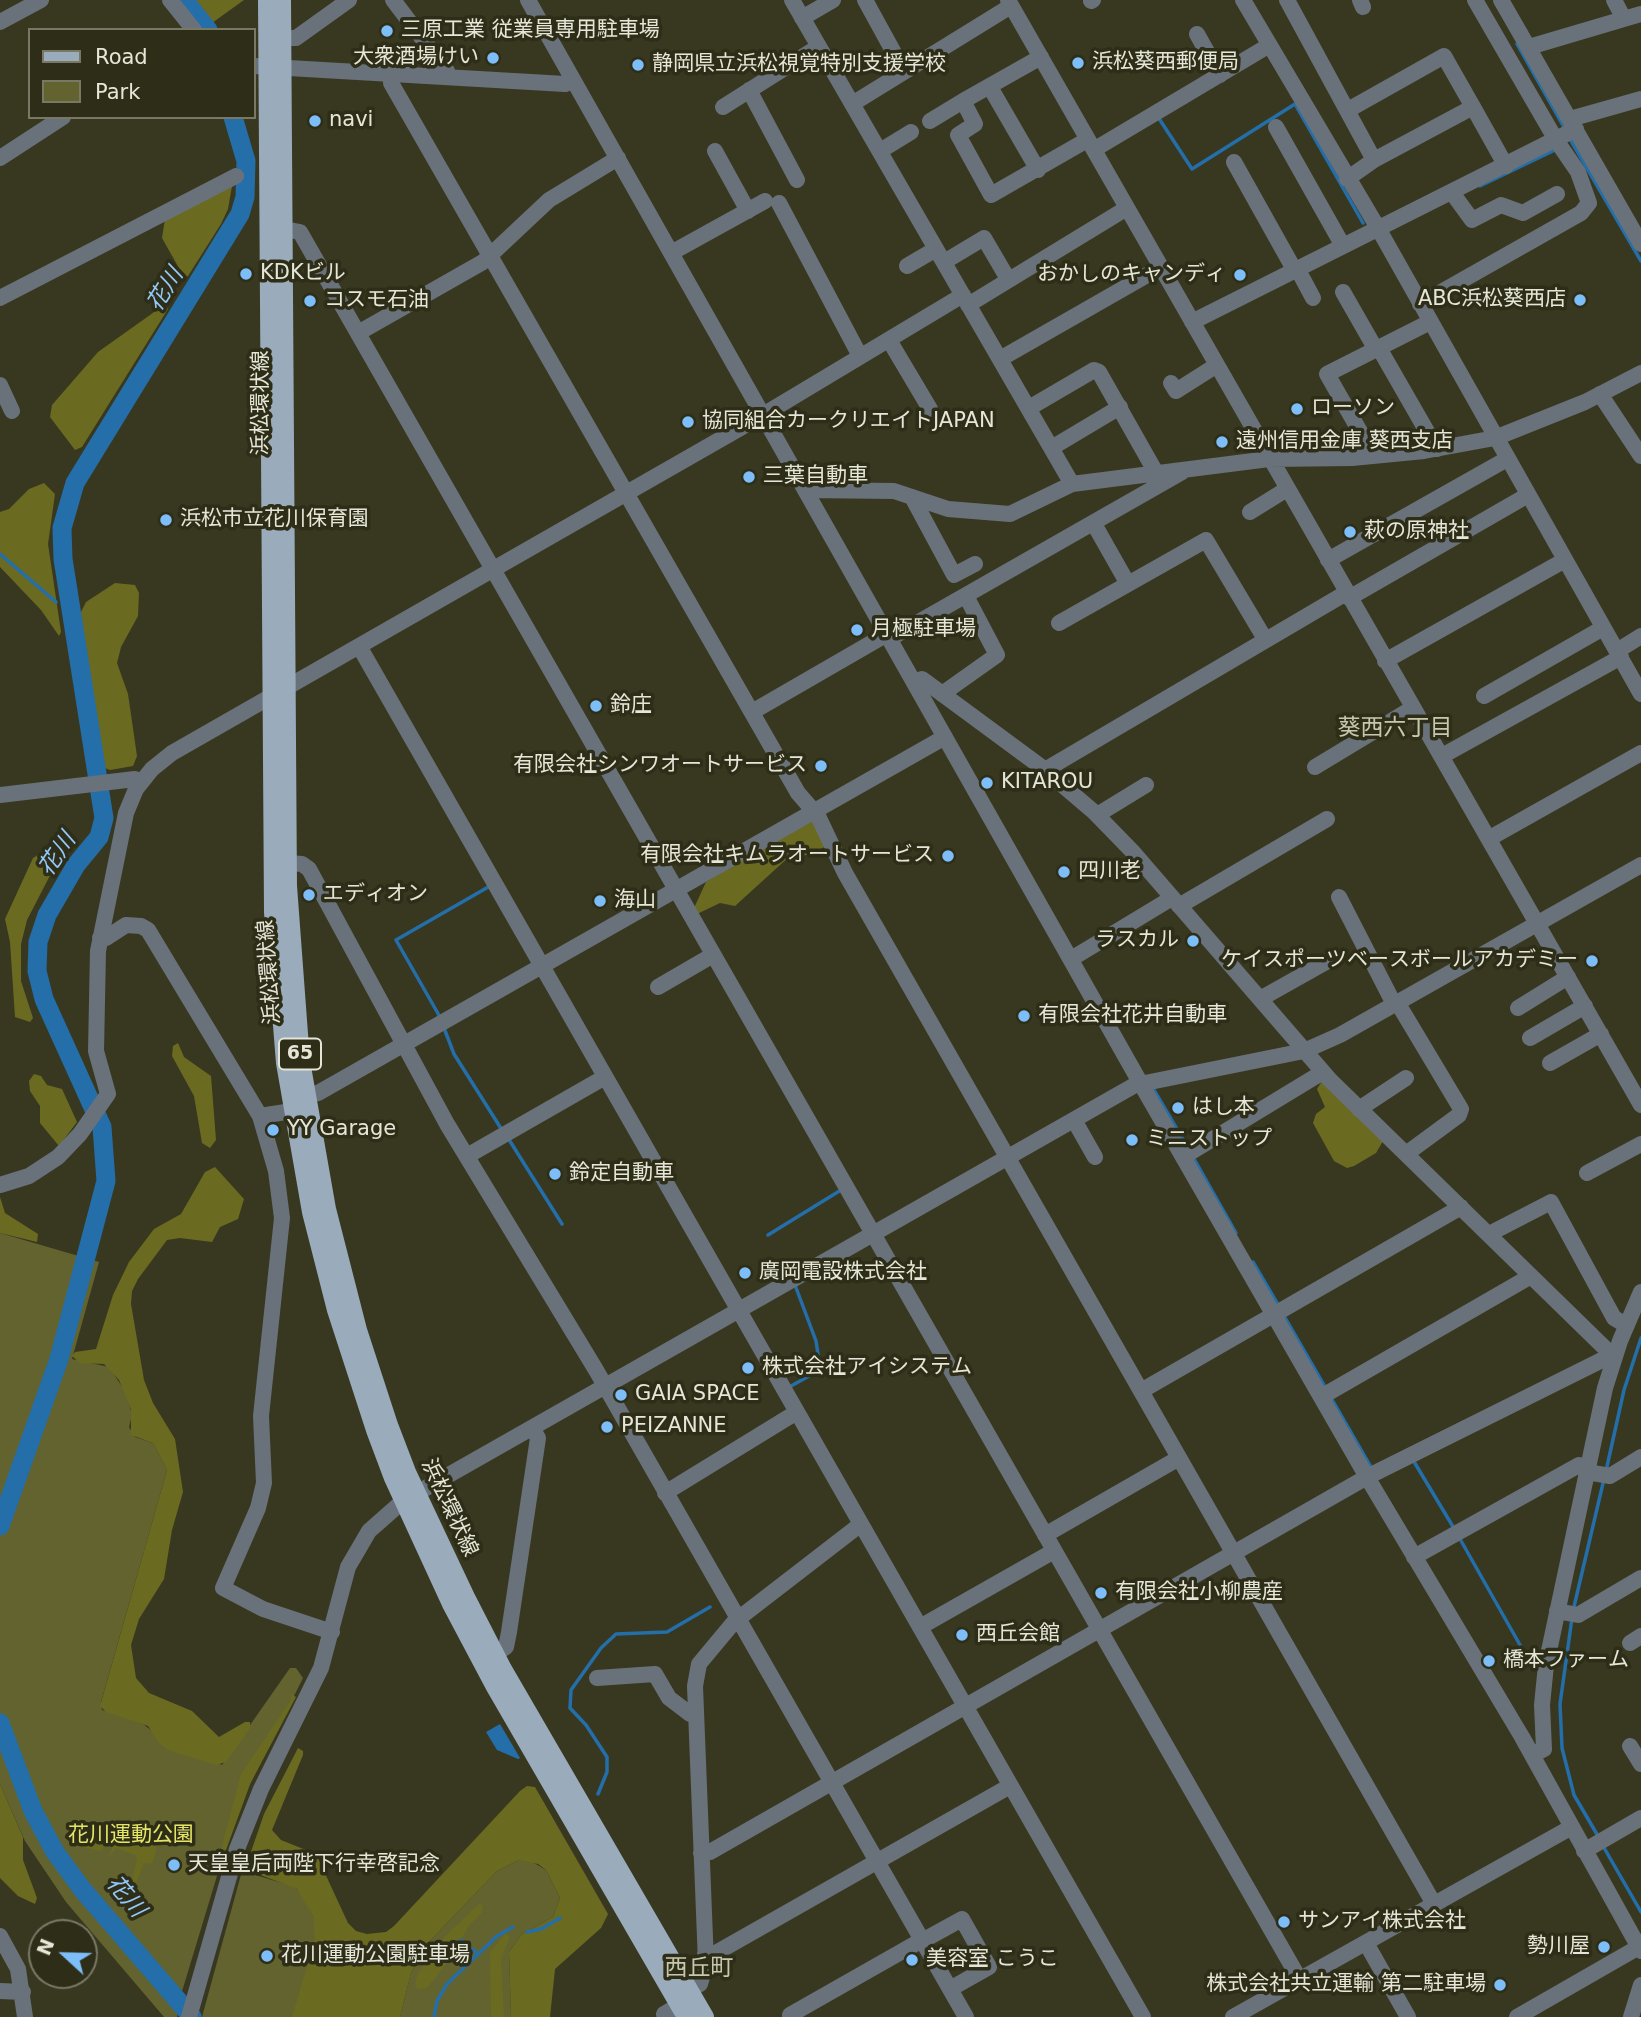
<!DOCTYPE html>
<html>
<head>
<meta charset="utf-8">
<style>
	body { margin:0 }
	#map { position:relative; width:1641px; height:2017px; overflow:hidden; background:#383821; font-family:"DejaVu Sans",sans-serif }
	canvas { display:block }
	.legend { position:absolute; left:28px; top:28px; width:228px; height:91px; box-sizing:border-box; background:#2e2e18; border:2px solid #787865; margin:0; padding:9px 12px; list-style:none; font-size:21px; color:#e6e6d8 }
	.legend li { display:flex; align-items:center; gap:14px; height:35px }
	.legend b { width:35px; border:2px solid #787865 }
	.north { position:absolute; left:28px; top:1919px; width:70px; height:70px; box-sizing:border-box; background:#2e2e18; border:2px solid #787865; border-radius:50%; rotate:292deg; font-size:19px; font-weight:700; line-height:28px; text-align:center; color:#e6e6d8 }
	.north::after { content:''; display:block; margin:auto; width:24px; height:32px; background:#7dbef9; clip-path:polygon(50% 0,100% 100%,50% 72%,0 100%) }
</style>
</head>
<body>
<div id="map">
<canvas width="1641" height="2017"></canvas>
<ul class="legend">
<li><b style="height:9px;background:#9aabbc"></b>Road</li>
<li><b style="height:19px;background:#63632f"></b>Park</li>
</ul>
<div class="north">N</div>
</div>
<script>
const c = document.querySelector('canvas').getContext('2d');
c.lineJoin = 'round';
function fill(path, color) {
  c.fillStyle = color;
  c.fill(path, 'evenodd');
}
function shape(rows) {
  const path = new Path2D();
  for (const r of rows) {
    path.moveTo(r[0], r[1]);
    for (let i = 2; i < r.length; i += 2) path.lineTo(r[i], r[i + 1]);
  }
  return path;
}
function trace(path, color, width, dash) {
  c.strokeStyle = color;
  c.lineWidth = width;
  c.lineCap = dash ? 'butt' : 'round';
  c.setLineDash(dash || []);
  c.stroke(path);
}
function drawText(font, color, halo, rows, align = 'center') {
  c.font = font + ' "DejaVu Sans","Noto Sans JP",sans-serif';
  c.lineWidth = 7;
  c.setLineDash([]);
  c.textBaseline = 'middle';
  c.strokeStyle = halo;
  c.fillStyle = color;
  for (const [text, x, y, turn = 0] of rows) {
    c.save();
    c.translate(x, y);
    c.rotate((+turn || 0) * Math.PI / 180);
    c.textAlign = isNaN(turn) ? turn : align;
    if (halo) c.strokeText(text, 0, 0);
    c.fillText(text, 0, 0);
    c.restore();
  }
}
fill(shape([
	[0,1233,99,1262,72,1359,109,1367,127,1394,132,1415,129,1427,135,1437,153,1443,167,1470,101,1702,102,1710,143,1724,152,1731,222,1765,290,1668,296,1668,303,1678,250,1784,220,1866,180,1998,196,2017,187,2017,179,2007,177,2017,164,2017,66,1902,25,1841,0,1784],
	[519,1860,529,1860,546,1870,560,1898,553,1917,522,1934,509,1952,511,2017,400,2017,411,1973,427,1944,497,1871],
	[242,1871,292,1886,301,1892,313,1916,333,2017,202,2017]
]), '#63632f');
fill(shape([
	[191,0,244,0,212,23],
	[232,186,228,209,221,224,188,276,184,277,162,238,165,219],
	[164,305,168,309,82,447,75,450,50,417,52,405,98,352],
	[44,483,55,494,48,544,61,632,59,636,41,610,0,567,0,512,9,509,29,489],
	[115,583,135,585,139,593,138,616,121,647,117,663,128,694,137,756,133,766,110,770,102,767,101,763,78,618,86,602],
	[810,818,826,845,823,848,808,855,790,856,735,906,720,903,697,914,694,908,706,882],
	[43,852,56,851,60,856,27,920,21,944,21,981,33,1018,30,1022,15,1017,10,942,5,919,33,858],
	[178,1043,184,1057,211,1076,216,1140,210,1148,202,1143,194,1096,172,1056,173,1046],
	[34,1074,41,1076,47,1085,62,1089,77,1122,59,1146,40,1123,40,1106,30,1091,29,1081],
	[1322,1081,1383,1141,1376,1153,1354,1166,1347,1168,1334,1161,1313,1123,1316,1114,1325,1107,1317,1089],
	[215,1167,244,1199,238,1219,220,1227,212,1242,180,1238,167,1240,138,1279,132,1291,131,1304,144,1380,153,1403,175,1439,183,1492,172,1530,164,1579,139,1619,131,1645,136,1678,149,1693,192,1711,219,1737,245,1722,250,1722,250,1728,226,1762,216,1765,168,1750,159,1743,148,1726,106,1712,100,1706,167,1470,153,1443,131,1435,131,1409,119,1380,104,1364,80,1363,72,1356,75,1352,96,1349,113,1295,129,1262,154,1229,181,1214,205,1172],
	[0,1197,5,1213,38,1234,37,1242,0,1233],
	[291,1694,296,1697,250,1784,220,1866,212,1867,209,1863,219,1857,241,1774,291,1700],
	[298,1748,303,1751,303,1755,272,1830,281,1840,316,1854,348,1923,356,1931,367,1934,386,1932,394,1926,520,1791,527,1786,535,1787,608,1914,601,1928,555,1969,550,2017,511,2017,509,1952,522,1934,553,1917,560,1898,546,1870,538,1864,519,1860,497,1871,427,1944,411,1973,400,2017,292,2017,315,1940,313,1916,297,1889,245,1869,264,1814],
	[0,1784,23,1837,23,1860,37,1898,35,1904,18,1896,0,1878],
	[78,1820,107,1829,102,1851,81,1847,73,1840,70,1828],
	[118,1833,157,1847,152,1864,144,1863,135,1886,131,1882,137,1861,135,1855,116,1848,108,1859],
	[479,1904,483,1905,482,1912,469,1926,450,1959,427,1988,418,1989,415,1986,417,1976,433,1948],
	[506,1933,510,1937,501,1959,504,2017,491,2017,490,1952]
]), '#6b6a21');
fill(shape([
	[500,1724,520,1758,518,1759,497,1750,486,1732]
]), '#246ea9');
trace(shape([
	[1517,44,1565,129],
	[1158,117,1192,169,1295,104,1363,223],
	[1570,139,1641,261],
	[1480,186,1555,150],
	[0,554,56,602],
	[66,610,72,615],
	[440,1017,396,940,490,886],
	[444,1028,454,1054,502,1130],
	[1154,1090,1188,1148],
	[508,1138,562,1224],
	[1193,1157,1236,1233],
	[768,1235,841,1190],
	[1253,1262,1277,1303],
	[1284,1316,1325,1387],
	[791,1386,818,1371,820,1367,816,1341,795,1285],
	[1331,1398,1372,1469],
	[1413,1460,1455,1530],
	[1606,1471,1624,1390,1641,1338],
	[1460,1539,1524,1652],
	[1573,1611,1604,1479],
	[1572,1618,1560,1704,1562,1748,1574,1795,1598,1836],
	[598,1794,607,1772,607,1757,586,1725,570,1708,571,1690,601,1648,616,1634,667,1632,710,1607],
	[1603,1846,1641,1912],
	[527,1932,541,1929,560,1918],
	[461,1940,478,1954],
	[434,2017,437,2001,447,1984,497,1936,513,1927]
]), '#246ea9', 3.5);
trace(shape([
	[184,0,208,30],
	[0,1526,59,1359,106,1181,102,1127,44,999,37,971,38,942,47,915,76,865,99,837,104,818,63,559,62,528,75,483,240,214,245,197,246,161,233,117],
	[0,1723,33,1811,55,1852,82,1889,192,2017]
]), '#246ea9', 19);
trace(shape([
	[170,0,194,30],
	[393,0,447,71,446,77],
	[528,0,1141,1084,1367,1477,1522,1737,1641,1951],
	[792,0,1072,484],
	[865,0,904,71],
	[1008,0,1641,1105],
	[1243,0,1378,228,1641,694],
	[1287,0,1374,160,1473,107,1506,166],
	[1360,0,1363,7],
	[1501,0,1641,244],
	[1614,0,1624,19],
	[1091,1,1093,0],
	[802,18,833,0],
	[0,22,41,0],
	[1197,34,1220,75],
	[283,38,296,38,349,0],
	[1529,47,1641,14],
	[1041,57,963,101,975,124,958,135,991,195,1087,140],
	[254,66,565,84,573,80],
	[391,74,391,83,798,793,818,816,845,873,1434,1904],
	[990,87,1038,170],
	[749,90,797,180],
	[852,104,1011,6],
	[723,107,818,47],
	[1348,110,1444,56,1473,107],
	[1570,119,1641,99],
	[930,121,963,101],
	[1276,127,1343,246],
	[1095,149,1268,46],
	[715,151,748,211],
	[880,151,911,132],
	[0,158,63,117],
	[1234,162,1295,271],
	[1347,179,1374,160],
	[1453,194,1472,220,1501,205,1523,213,1557,194],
	[779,203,860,356],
	[284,229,300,232,1300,1980],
	[671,253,765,201],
	[944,262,984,238,1008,279],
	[907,266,936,249],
	[1298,270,1313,298],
	[1343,292,1375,348],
	[0,298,236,176],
	[1420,304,1581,213,1589,203,1578,172,1556,140,1475,0],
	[968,305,1127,208],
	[1192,322,1576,129],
	[358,333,483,262,549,200,618,158],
	[889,340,930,409],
	[1379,348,1437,449],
	[1000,359,1161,267],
	[1171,383,1176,391,1217,365],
	[0,385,12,411],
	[1600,394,1641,456],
	[1029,408,1094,370,1099,372,1155,471],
	[1053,447,1120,407],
	[1374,456,1327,374,1430,322],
	[805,490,894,491,948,509,1010,514,1072,484,1269,459,1352,458,1424,451,1495,438,1585,402,1641,373],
	[912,497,954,575,975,564],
	[1250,512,1287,489],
	[1094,524,1128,584],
	[1328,560,1507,459],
	[1349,598,1528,495],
	[1059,623,1206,540,1265,639],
	[889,639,1182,472],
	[359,646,1143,2017],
	[1617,651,1641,636],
	[1385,661,1565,560],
	[914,683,922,679,1040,766,1094,812,1132,851,1330,1080,1614,1357],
	[942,694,997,655,966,596],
	[1484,696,1603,628],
	[752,712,887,634],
	[1442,756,1621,657],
	[1315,767,1411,709],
	[1045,770,1346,593],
	[0,795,135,779,140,783],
	[1097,815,1146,785],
	[1490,838,1641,753],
	[288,863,302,864,309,869,447,1124,596,1370,966,2017],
	[1339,897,1394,1004],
	[1179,906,1327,819],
	[100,938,106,938,126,925,141,926,148,930,260,1116,276,1171,282,1218,261,1416,264,1483,258,1508,223,1588,263,1609,332,1632],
	[1071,959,1172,898],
	[658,987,713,955],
	[1260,999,1333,958],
	[1397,1002,1461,1109,1459,1115,1406,1154],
	[1518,1008,1568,977],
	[1530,1038,1585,1006],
	[1550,1063,1601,1034],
	[306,1095,318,1093,945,737],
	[1359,1109,1406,1078],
	[260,1116,292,1111],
	[1074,1120,1095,1157],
	[467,1156,605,1077],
	[1183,1157,1323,1072],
	[1587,1173,1641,1144],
	[0,1185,29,1176,58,1157,80,1134,108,1094,96,1051,98,951,126,813,136,789,152,769,172,753,763,415,963,295],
	[1489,1234,1551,1202,1614,1318,1626,1325],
	[1141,1391,1461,1207],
	[1321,1397,1531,1276],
	[1587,1472,1610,1476,1641,1457],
	[665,1493,797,1412],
	[1045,1535,1179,1458],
	[1414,1557,1579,1465,1588,1467],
	[1557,1611,1578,1615,1641,1578],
	[920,1627,1054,1551],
	[1630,1643,1641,1636],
	[495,1654,506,1647,509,1632,538,1438,532,1428],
	[597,1678,655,1674,669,1698,690,1714,696,1714],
	[1630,1746,1641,1764],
	[1532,1755,1544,1749,1542,1705,1546,1665,1605,1388,1620,1341,1641,1292],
	[1584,1851,1641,1818],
	[701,1853,710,1852,1367,1477,1610,1356],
	[0,1936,18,1969,25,2017],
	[922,1941,962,1919,989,1967,950,1989],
	[1366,1943,1408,2017],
	[705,1954,714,1954,1010,1786],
	[689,1990,700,1984,706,1963,695,1686,699,1664,734,1622,861,1524],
	[0,1991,23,1992],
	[790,2015,922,1940],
	[189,2017,237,1849,261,1789,321,1668,348,1567,369,1531,403,1501,1135,1085,1304,1051,1340,1035,1641,865],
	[666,2017,664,2014,679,2005],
	[1233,2017,1570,1828],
	[1517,2017,1639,1947],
	[1631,2017,1641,1985]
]), '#69727a', 16);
trace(shape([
	[267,0,273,912,285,1063,311,1212,336,1310,375,1430,393,1478,451,1604,495,1687,686,2017],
	[282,0,288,886,301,1061,327,1209,358,1330,389,1425,407,1472,466,1597,503,1669,705,2017]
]), '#9aabbc', 18);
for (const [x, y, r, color] of [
	[387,31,7,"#7dbef9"],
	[493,58,7,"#7dbef9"],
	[1078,63,7,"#7dbef9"],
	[638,65,7,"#7dbef9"],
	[315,121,7,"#7dbef9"],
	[246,274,7,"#7dbef9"],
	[1240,275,7,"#7dbef9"],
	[1580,300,7,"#7dbef9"],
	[310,301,7,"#7dbef9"],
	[1297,409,7,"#7dbef9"],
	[688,422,7,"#7dbef9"],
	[1222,442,7,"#7dbef9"],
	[749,477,7,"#7dbef9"],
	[166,520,7,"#7dbef9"],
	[1350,532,7,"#7dbef9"],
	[857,630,7,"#7dbef9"],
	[596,706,7,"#7dbef9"],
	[821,766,7,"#7dbef9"],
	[987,783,7,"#7dbef9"],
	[948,856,7,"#7dbef9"],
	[1064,872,7,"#7dbef9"],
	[309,895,7,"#7dbef9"],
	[600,901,7,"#7dbef9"],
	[1193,941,7,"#7dbef9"],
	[1592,961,7,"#7dbef9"],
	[1024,1016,7,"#7dbef9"],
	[1178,1108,7,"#7dbef9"],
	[273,1130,7,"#7dbef9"],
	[1132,1140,7,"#7dbef9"],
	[555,1174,7,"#7dbef9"],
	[745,1273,7,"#7dbef9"],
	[748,1368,7,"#7dbef9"],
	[621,1395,7,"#7dbef9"],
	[607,1427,7,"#7dbef9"],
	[1101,1593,7,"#7dbef9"],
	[962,1635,7,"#7dbef9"],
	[1489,1661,7,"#7dbef9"],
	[174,1865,7,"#7dbef9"],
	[1284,1922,7,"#7dbef9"],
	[1604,1947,7,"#7dbef9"],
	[267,1956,7,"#7dbef9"],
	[912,1960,7,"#7dbef9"],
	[1500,1985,7,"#7dbef9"]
]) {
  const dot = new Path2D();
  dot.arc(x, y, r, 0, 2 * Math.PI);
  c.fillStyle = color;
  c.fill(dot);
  trace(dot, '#2e2e18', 2.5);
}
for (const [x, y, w] of [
	[300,1054,42]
]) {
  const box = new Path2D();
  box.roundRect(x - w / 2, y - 15.5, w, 31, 5);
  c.fillStyle = '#2e2e18';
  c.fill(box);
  trace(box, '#e6e6d8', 2);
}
drawText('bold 19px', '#e6e6d8', null, [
	["65",300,1054]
]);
drawText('21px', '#e6e6d8', '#2e2e18', [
	["三原工業 従業員専用駐車場",401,31],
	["大衆酒場けい",479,58,"right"],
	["浜松葵西郵便局",1092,63],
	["静岡県立浜松視覚特別支援学校",652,65],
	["navi",329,121],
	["KDKビル",260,274],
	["おかしのキャンディ",1226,275,"right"],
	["ABC浜松葵西店",1566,300,"right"],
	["コスモ石油",324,301],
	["ローソン",1311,409],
	["協同組合カークリエイトJAPAN",702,422],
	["遠州信用金庫 葵西支店",1236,442],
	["三葉自動車",763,477],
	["浜松市立花川保育園",180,520],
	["萩の原神社",1364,532],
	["月極駐車場",871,630],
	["鈴庄",610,706],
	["有限会社シンワオートサービス",807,766,"right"],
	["KITAROU",1001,783],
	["有限会社キムラオートサービス",934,856,"right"],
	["四川老",1078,872],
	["エディオン",323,895],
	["海山",614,901],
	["ラスカル",1179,941,"right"],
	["ケイスポーツベースボールアカデミー",1578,961,"right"],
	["有限会社花井自動車",1038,1016],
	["はし本",1192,1108],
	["YY Garage",287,1130],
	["ミニストップ",1146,1140],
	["鈴定自動車",569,1174],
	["廣岡電設株式会社",759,1273],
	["株式会社アイシステム",762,1368],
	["GAIA SPACE",635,1395],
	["PEIZANNE",621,1427],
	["有限会社小柳農産",1115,1593],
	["西丘会館",976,1635],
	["橋本ファーム",1503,1661],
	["天皇皇后両陛下行幸啓記念",188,1865],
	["サンアイ株式会社",1298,1922],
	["勢川屋",1590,1947,"right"],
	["花川運動公園駐車場",281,1956],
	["美容室 こうこ",926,1960],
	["株式会社共立運輸 第二駐車場",1486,1985,"right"]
], 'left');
drawText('21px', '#e6e6d8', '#2e2e18', [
	["浜松環状線",262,403,-90],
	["浜松環状線",270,972,-94],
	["浜松環状線",449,1508,65]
]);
drawText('21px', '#e4e466', '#2e2e18', [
	["花川運動公園",131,1836]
]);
drawText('italic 23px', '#93c8f9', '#2e2e18', [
	["花川",166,290,-58],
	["花川",58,855,-56],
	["花川",125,1897,50]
]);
drawText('23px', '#c6c7ac', '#2e2e18', [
	["葵西六丁目",1395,729],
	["西丘町",699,1969]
]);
</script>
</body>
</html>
